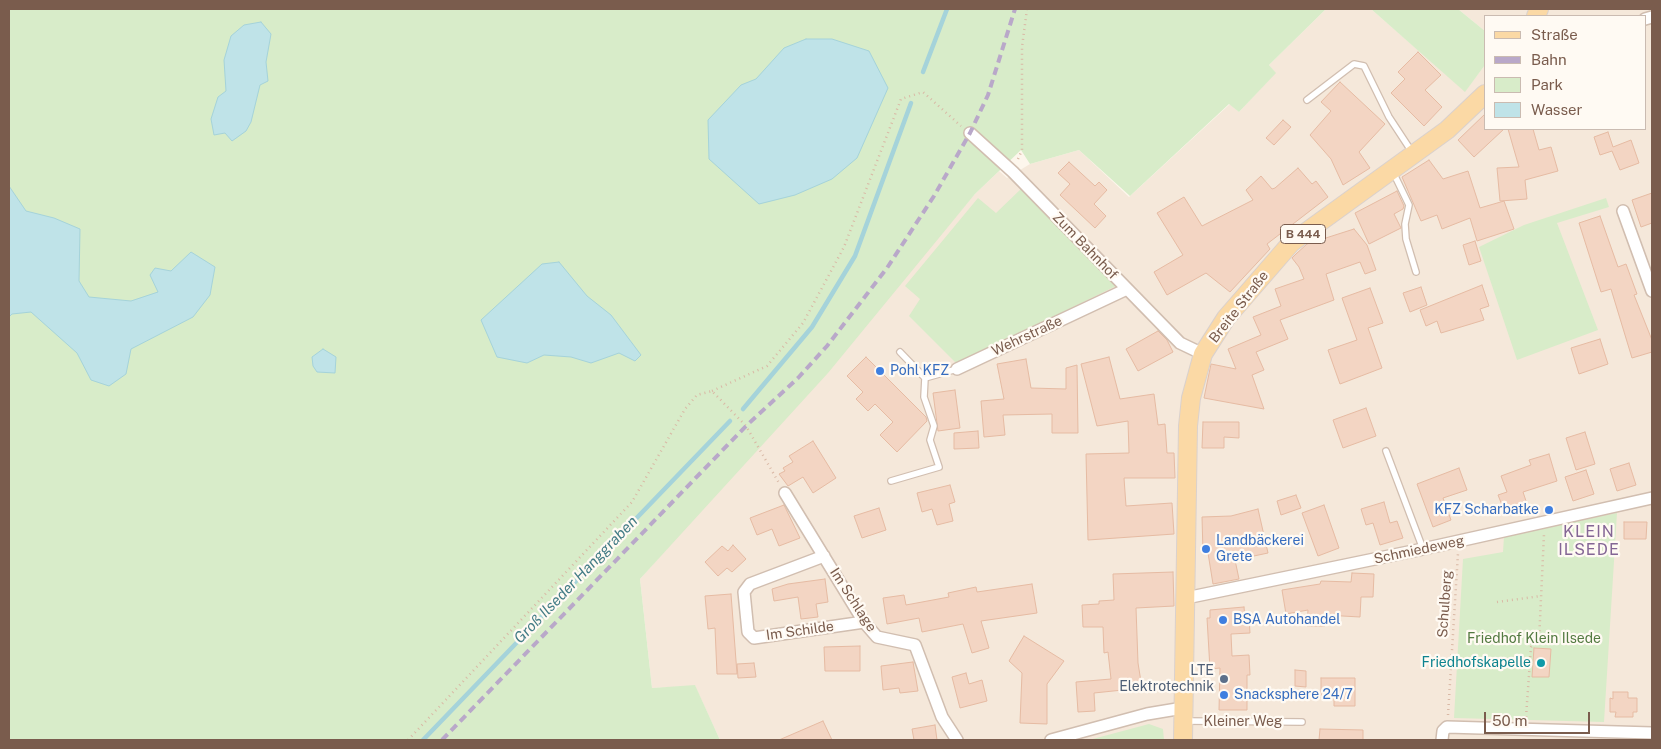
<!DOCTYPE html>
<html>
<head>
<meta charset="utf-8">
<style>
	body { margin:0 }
	#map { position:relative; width:1661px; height:749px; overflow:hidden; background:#fdf6ec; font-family:"Public Sans",sans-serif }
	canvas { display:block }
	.frame { position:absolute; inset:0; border:10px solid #7a5c4d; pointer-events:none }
	.legend { position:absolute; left:1484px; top:15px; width:162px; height:115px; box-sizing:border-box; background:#fffaf3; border:1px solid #cabbb1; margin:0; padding:6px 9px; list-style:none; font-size:15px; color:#7a5c4d }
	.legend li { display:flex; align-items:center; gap:10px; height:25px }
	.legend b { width:25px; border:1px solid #cabbb1 }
	.scale { position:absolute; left:1484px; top:712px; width:106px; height:22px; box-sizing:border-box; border:2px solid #7a5c4d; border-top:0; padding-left:6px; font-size:15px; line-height:18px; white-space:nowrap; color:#7a5c4d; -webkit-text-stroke:4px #fffaf3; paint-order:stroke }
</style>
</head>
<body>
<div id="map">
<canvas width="1661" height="749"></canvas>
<div class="frame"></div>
<ul class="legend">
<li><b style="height:6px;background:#fbd9a5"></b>Straße</li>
<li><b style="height:6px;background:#b9a8c9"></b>Bahn</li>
<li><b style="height:14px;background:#d8ecc9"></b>Park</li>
<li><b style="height:14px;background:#bfe3e8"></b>Wasser</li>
</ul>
<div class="scale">50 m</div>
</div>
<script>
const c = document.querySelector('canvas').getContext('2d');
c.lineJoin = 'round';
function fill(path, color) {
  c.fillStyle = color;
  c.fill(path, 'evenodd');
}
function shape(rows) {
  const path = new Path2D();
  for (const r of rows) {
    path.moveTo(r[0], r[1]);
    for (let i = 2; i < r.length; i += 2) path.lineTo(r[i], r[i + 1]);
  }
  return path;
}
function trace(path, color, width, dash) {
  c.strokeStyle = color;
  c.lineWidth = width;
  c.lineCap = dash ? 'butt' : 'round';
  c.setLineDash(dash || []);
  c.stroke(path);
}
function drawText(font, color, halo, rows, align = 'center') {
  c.font = font + ' "Public Sans",sans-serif';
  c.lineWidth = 4.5;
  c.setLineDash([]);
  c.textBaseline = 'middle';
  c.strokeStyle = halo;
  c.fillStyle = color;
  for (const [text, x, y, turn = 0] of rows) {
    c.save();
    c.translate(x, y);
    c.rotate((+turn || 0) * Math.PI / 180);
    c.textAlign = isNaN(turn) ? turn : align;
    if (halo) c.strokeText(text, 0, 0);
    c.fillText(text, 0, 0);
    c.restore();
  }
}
fill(shape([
	[1326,9,1371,9,1465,91,1485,65,1485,129,1645,129,1645,16,1485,16,1485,31,1458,9,1652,9,1652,740,720,740,695,686,652,688,640,579,975,194,999,171,1007,178,1030,164,1079,150,1129,197,1230,104,1239,112,1275,73,1269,65]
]), '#f5e8da');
fill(shape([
	[9,9,1326,9,1269,65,1276,73,1239,112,1229,104,1130,196,1079,150,1030,164,1021,150,975,194,828,373,640,579,652,688,695,685,720,740,9,740],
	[1371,9,1458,9,1485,31,1485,65,1465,92],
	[1022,188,1116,286,957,364,909,316,920,299,905,286,978,198,996,213],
	[1606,198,1609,207,1557,223,1598,330,1517,360,1479,247,1524,225],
	[1617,513,1604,722,1454,718,1463,559,1503,552,1504,536],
	[1149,724,1163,729,1164,740,1089,740]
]), '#d8ecc9');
const water = shape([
	[261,22,271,34,266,62,268,81,260,85,251,122,246,131,232,141,225,133,214,135,211,119,218,97,226,91,224,60,231,36,244,25,261,22],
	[806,39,832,39,869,51,888,88,857,158,832,179,795,195,759,204,709,159,708,120,741,85,756,79,784,48,806,39],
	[9,186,26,211,54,218,80,229,79,281,89,297,131,301,158,292,150,275,155,268,171,271,191,252,215,267,210,295,193,317,131,349,126,374,109,386,91,380,77,353,31,312,12,314,9,317,9,186],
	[559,262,587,296,611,315,641,355,635,361,619,353,591,363,571,357,544,355,527,363,497,357,481,320,542,264,559,262],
	[323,349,336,357,335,373,317,372,313,366,312,357,323,349]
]);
fill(water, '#bfe3e8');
trace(water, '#a5d3da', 1);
trace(shape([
	[923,72,947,9],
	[743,409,812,327,855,256,911,103],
	[423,740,730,421]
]), '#a5d3da', 4.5);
const building = shape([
	[1418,52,1441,75,1425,90,1442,107,1424,126,1391,93,1405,79,1398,72,1418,52],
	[1340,82,1385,124,1359,152,1370,168,1343,185,1331,159,1310,135,1331,111,1321,102,1340,82],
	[1485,114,1485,129,1504,129,1474,157,1458,140,1485,114],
	[1283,120,1291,127,1274,145,1266,138,1283,120],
	[1508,129,1533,129,1539,150,1551,147,1558,171,1525,180,1527,199,1500,201,1497,168,1519,167,1508,129],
	[1608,132,1613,147,1631,140,1639,163,1620,170,1612,151,1600,155,1594,137,1608,132],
	[1429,160,1443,179,1468,171,1480,208,1504,201,1514,229,1477,241,1470,218,1442,229,1437,215,1421,221,1402,177,1429,160],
	[1069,162,1095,186,1099,182,1107,190,1094,204,1106,216,1095,228,1060,195,1070,184,1058,173,1069,162],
	[1298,168,1312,184,1316,181,1328,197,1267,244,1270,249,1230,292,1206,273,1167,295,1154,272,1183,255,1157,213,1184,197,1202,226,1253,200,1246,190,1261,176,1272,189,1275,188,1298,168],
	[1397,191,1404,206,1403,209,1394,214,1401,228,1369,244,1355,213,1397,191],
	[1652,193,1652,223,1641,227,1632,200,1652,193],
	[1600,216,1618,267,1626,264,1637,294,1634,295,1652,340,1652,352,1632,358,1611,289,1601,292,1579,223,1600,216],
	[1354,229,1367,245,1376,270,1365,274,1360,262,1326,274,1334,300,1280,320,1288,339,1256,352,1264,370,1252,375,1264,409,1204,398,1211,364,1236,369,1228,349,1261,335,1253,317,1281,306,1275,289,1304,279,1299,267,1292,258,1296,254,1307,244,1354,229],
	[1475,241,1481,261,1469,265,1463,245,1475,241],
	[1482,285,1489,306,1480,309,1484,320,1441,333,1437,321,1426,326,1420,310,1482,285],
	[1421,287,1427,305,1410,312,1403,293,1421,287],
	[1370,288,1383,323,1368,328,1382,368,1340,384,1328,350,1357,340,1342,298,1370,288],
	[1158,331,1167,340,1173,352,1138,371,1126,349,1158,331],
	[1600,339,1608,364,1579,374,1571,348,1600,339],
	[866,357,926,417,927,421,897,452,880,435,893,422,875,404,868,411,856,399,863,392,847,376,866,357],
	[1109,357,1120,399,1154,394,1158,425,1165,424,1167,453,1174,453,1175,478,1124,478,1126,506,1172,503,1174,534,1088,540,1086,454,1129,453,1128,421,1097,426,1081,364,1109,357],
	[1026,359,1031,388,1066,389,1066,368,1077,365,1078,433,1052,433,1052,414,1003,415,1005,435,984,437,981,401,1004,399,997,364,1026,359],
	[955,390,960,428,938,431,933,393,955,390],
	[1366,408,1376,436,1343,448,1333,420,1366,408],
	[1203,422,1239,422,1239,438,1224,437,1224,448,1202,448,1203,422],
	[978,431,979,448,954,449,954,433,978,431],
	[1585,432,1595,464,1576,470,1566,438,1585,432],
	[813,441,836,478,813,493,803,477,788,486,779,474,785,471,783,468,793,462,789,456,813,441],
	[1549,454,1557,481,1523,492,1528,507,1506,515,1498,495,1507,492,1501,476,1531,465,1529,460,1549,454],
	[1629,463,1636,485,1617,491,1610,469,1629,463],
	[1459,468,1467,490,1443,498,1451,520,1433,527,1417,484,1459,468],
	[1586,470,1594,494,1573,501,1565,477,1586,470],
	[950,485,955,502,949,504,953,521,937,525,932,509,922,512,917,493,950,485],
	[1296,495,1301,508,1281,515,1277,501,1296,495],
	[1384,502,1390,523,1397,521,1403,538,1380,545,1373,523,1366,525,1361,509,1384,502],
	[784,505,800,538,779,546,772,529,757,535,750,518,784,505],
	[1324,505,1339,548,1318,556,1302,513,1324,505],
	[879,508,886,530,862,538,854,516,879,508],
	[1258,509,1268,553,1235,560,1239,579,1213,584,1208,553,1203,553,1202,517,1231,516,1258,509],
	[1624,522,1647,522,1646,539,1624,539,1624,522],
	[733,545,746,559,732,572,727,568,718,576,705,562,722,546,728,551,733,545],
	[1173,572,1174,606,1136,608,1138,663,1142,688,1094,693,1095,711,1078,712,1076,682,1111,679,1108,652,1104,653,1103,627,1083,627,1082,605,1099,604,1099,601,1114,600,1113,574,1173,572],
	[1352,573,1374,574,1373,597,1361,597,1360,617,1325,615,1325,626,1307,626,1308,610,1286,614,1282,590,1320,584,1321,581,1351,582,1352,573],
	[825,579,828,602,816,604,818,617,801,619,798,597,774,601,772,589,788,584,825,579],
	[1032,584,1037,613,981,621,989,648,972,653,963,624,922,632,919,618,887,624,883,598,904,595,906,605,949,597,948,593,976,587,977,592,1032,584],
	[731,594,737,674,717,674,715,628,708,629,705,596,731,594],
	[1244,607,1245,618,1249,618,1250,633,1231,634,1232,656,1249,655,1250,675,1247,675,1247,710,1219,710,1220,668,1210,669,1207,618,1210,618,1210,610,1244,607],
	[1024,636,1064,661,1047,684,1047,724,1020,723,1022,673,1009,661,1024,636],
	[860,646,860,671,825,671,824,647,860,646],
	[1534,648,1551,649,1549,677,1532,677,1534,648],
	[913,662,918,691,900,693,899,688,883,690,881,666,913,662],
	[754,663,756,677,738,678,737,664,754,663],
	[1295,670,1306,671,1306,687,1295,686,1295,670],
	[966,673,969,684,982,680,987,701,960,708,952,677,966,673],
	[1321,678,1355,678,1355,706,1334,706,1334,698,1321,698,1321,678],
	[1613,692,1628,692,1628,698,1637,698,1637,712,1633,712,1633,717,1615,717,1616,712,1610,712,1610,698,1613,699,1613,692],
	[823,721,832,740,779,740,823,721],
	[935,725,937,740,914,740,912,729,935,725],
	[1320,729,1363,730,1363,740,1319,740,1320,729]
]);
fill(building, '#f3d5c3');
trace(building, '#e6bba3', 1);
const service = shape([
	[1307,100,1354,64,1364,66,1389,117,1412,152],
	[1393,172,1409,205,1405,224,1406,239,1416,272],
	[925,378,957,369],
	[1386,451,1423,549],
	[891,481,939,467,930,440,934,426,924,397,925,378,900,352],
	[1185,721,1302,722]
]);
const minor = shape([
	[1645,19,1652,17],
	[970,133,1013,172,1180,343,1203,354],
	[1623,211,1652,291],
	[957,369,1127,289],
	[785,493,864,622,877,637,915,645,942,717,957,740],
	[824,556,750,584,744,592,748,632,754,638,864,622],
	[1186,598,1423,549,1652,498],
	[1051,740,1147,714,1183,708],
	[1442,740,1443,731,1447,727,1652,733]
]);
const primary = shape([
	[1536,16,1539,9],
	[1183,740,1188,426,1191,398,1203,354,1226,318,1291,243,1447,130,1485,94]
]);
trace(service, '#d1beb0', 8);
trace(minor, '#d1beb0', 14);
trace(primary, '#dad1cd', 20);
trace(shape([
	[1018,159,1022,150,1022,47,1027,9],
	[712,391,767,366,803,323,844,247,901,99,923,92,961,126],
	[1497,602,1541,596],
	[1448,715,1458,553],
	[1526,717,1531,647,1539,641,1544,534],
	[408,740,632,502,685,409,697,395,712,391,746,426,779,483]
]), '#d9b8a5', 2.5, [1, 4]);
trace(service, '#fff', 5.5);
trace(minor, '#fff', 11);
trace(primary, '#fbd9a5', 18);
trace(shape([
	[442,740,746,426,798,378,827,346,887,268,934,196,970,133,988,95,1015,9]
]), '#b9a8c9', 4, [8, 5]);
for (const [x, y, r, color] of [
	[880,371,5,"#3f7fe0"],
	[1549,510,5,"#3f7fe0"],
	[1206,549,5,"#3f7fe0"],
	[1223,620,5,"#3f7fe0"],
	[1541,663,5,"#0f9aa8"],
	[1224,679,5,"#5c6f8a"],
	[1224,695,5,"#3f7fe0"]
]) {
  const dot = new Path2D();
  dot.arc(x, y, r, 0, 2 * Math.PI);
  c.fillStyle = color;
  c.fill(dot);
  trace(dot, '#fffaf3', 2);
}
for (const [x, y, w] of [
	[1303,234,45]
]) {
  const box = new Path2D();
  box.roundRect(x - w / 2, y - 9.5, w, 19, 4);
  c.fillStyle = '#fffaf3';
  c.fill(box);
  trace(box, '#7a5c4d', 1);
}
drawText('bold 12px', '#7a5c4d', null, [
	["B 444",1303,234]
]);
drawText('14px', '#7a5c4d', '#fffaf3', [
	["Zum Bahnhof",1085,246,46],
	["Breite Straße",1239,307,-52],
	["Wehrstraße",1027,336,-25],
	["Schmiedeweg",1419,550,-12],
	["Im Schlage",853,600,57],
	["Schulberg",1445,604,-86],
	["Im Schilde",800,631,-8],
	["Kleiner Weg",1243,722]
]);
drawText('14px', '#366cbe', '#fffaf3', [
	["Pohl KFZ",890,371],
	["KFZ Scharbatke",1539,510,"right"],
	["Landbäckerei",1216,541],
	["Grete",1216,557],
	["BSA Autohandel",1233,620],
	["Snacksphere 24/7",1234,695]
], 'left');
drawText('14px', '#537a41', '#fffaf3', [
	["Friedhof Klein Ilsede",1534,639]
]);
drawText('14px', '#0d838f', '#fffaf3', [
	["Friedhofskapelle",1531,663]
], 'right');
drawText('14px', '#4e5e75', '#fffaf3', [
	["LTE",1214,671],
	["Elektrotechnik",1214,687]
], 'right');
drawText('italic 15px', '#437c86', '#fffaf3', [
	["Groß Ilseder Hanggraben",576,580,-46]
]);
c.letterSpacing = '1px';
drawText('16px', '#846695', '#fffaf3', [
	["KLEIN",1589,532],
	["ILSEDE",1589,550]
]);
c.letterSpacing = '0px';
</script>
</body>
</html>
